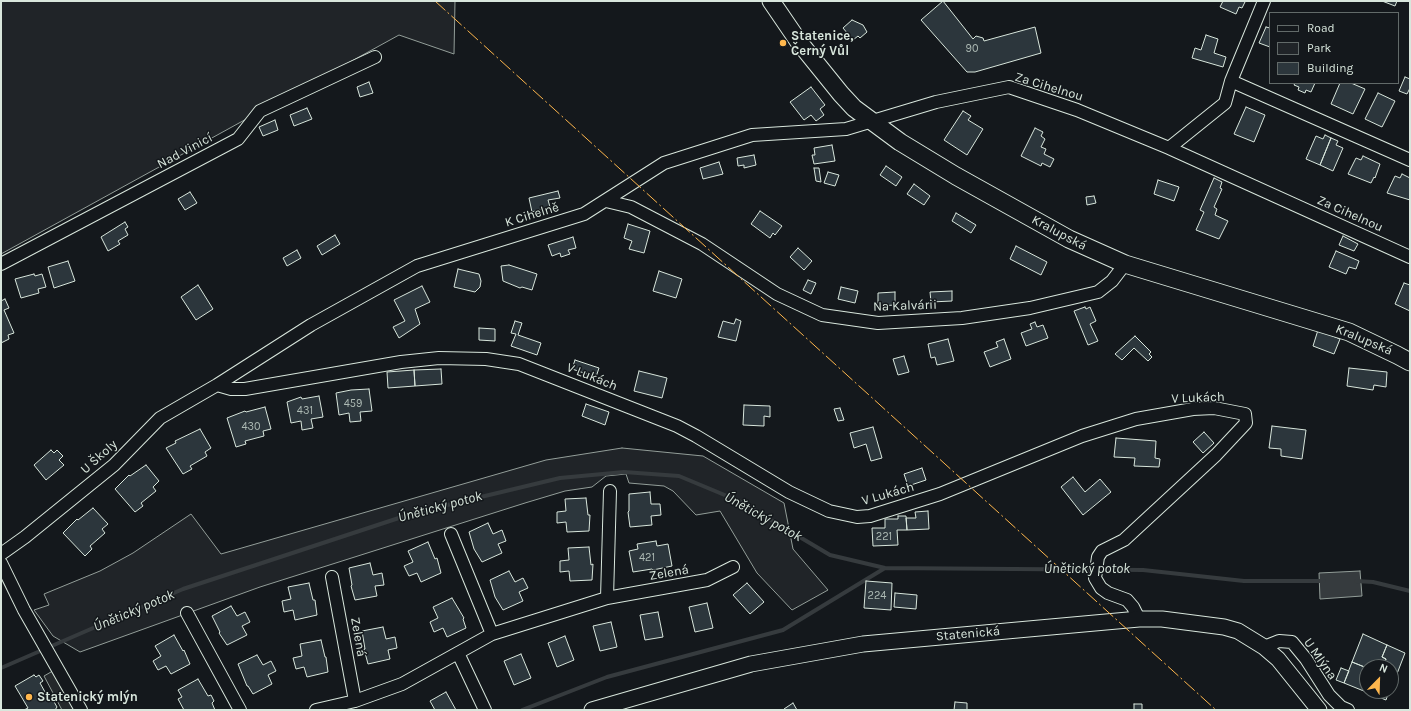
<!DOCTYPE html>
<html>
<head>
<meta charset="utf-8">
<style>
	body { margin:0 }
	#map { position:relative; width:1411px; height:711px; overflow:hidden; background:#14181c; font-family:Karla,sans-serif }
	canvas { display:block }
	.frame { position:absolute; inset:0; border:2px solid #d8e6dc; pointer-events:none }
	.legend { position:absolute; left:1269px; top:12px; width:130px; height:72px; box-sizing:border-box; background:#14181c; border:1px solid #626a69; margin:0; padding:5px 7px; list-style:none; font-size:12px; color:#d8e6dc }
	.legend li { display:flex; align-items:center; gap:8px; height:20px }
	.legend b { width:20px; border:1px solid #626a69 }
	.north { position:absolute; left:1359px; top:659px; width:40px; height:40px; box-sizing:border-box; background:#14181c; border:1px solid #626a69; border-radius:50%; rotate:23deg; font-size:11px; font-weight:700; line-height:16px; text-align:center; color:#d8e6dc }
	.north::after { content:''; display:block; margin:auto; width:14px; height:18px; background:#ffb74d; clip-path:polygon(50% 0,100% 100%,50% 72%,0 100%) }
</style>
</head>
<body>
<div id="map">
<canvas width="1411" height="711"></canvas>
<div class="frame"></div>
<ul class="legend">
<li><b style="height:5px;background:#14181c"></b>Road</li>
<li><b style="height:11px;background:#202428"></b>Park</li>
<li><b style="height:11px;background:#2c363c"></b>Building</li>
</ul>
<div class="north">N</div>
</div>
<script>
const c = document.querySelector('canvas').getContext('2d');
c.lineJoin = 'round';
function fill(path, color) {
  c.fillStyle = color;
  c.fill(path, 'evenodd');
}
function shape(rows) {
  const path = new Path2D();
  for (const r of rows) {
    path.moveTo(r[0], r[1]);
    for (let i = 2; i < r.length; i += 2) path.lineTo(r[i], r[i + 1]);
  }
  return path;
}
function trace(path, color, width, dash) {
  c.strokeStyle = color;
  c.lineWidth = width;
  c.lineCap = dash ? 'butt' : 'round';
  c.setLineDash(dash || []);
  c.stroke(path);
}
function drawText(font, color, halo, rows, align = 'center') {
  c.font = font + ' Karla,sans-serif';
  c.lineWidth = 3;
  c.setLineDash([]);
  c.textBaseline = 'middle';
  c.strokeStyle = halo;
  c.fillStyle = color;
  for (const [text, x, y, turn = 0] of rows) {
    c.save();
    c.translate(x, y);
    c.rotate((+turn || 0) * Math.PI / 180);
    c.textAlign = isNaN(turn) ? turn : align;
    if (halo) c.strokeText(text, 0, 0);
    c.fillText(text, 0, 0);
    c.restore();
  }
}
const green = shape([
	[1,1,455,1,454,54,399,35,1,254,1,1],
	[622,448,703,456,784,503,793,549,828,590,792,610,757,573,720,511,696,515,673,491,664,486,629,483,626,474,606,476,592,487,565,491,525,503,260,587,80,652,53,636,34,610,49,605,44,594,100,571,133,553,191,514,221,554,546,460,622,448]
]);
fill(green, '#202428');
trace(green, '#939e99', 1);
const parking = shape([
	[58,668,81,710,62,710,44,676,58,668]
]);
fill(parking, '#24282b');
trace(parking, '#939e99', 1);
const water = shape([
	[1360,571,1362,596,1320,599,1319,573,1360,571]
]);
fill(water, '#363b3e');
trace(water, '#939e99', 1);
trace(shape([
	[1356,581,1373,582,1410,591],
	[1,668,183,589,414,513,560,478,624,472,679,476,739,501,830,555,885,568,1143,570,1244,581,1324,581],
	[522,710,607,677,783,630,885,568]
]), '#363b3e', 4);
const building = shape([
	[943,1,973,39,976,36,983,38,984,41,1035,27,1041,53,975,72,967,72,921,20,943,1],
	[1223,1,1242,1,1245,2,1242,8,1239,7,1236,14,1220,7,1223,1],
	[1382,1,1397,1,1395,6,1382,1],
	[852,20,863,25,867,32,860,38,858,36,853,40,843,28,852,20],
	[1266,27,1270,28,1270,47,1259,43,1266,27],
	[1206,35,1218,39,1214,53,1226,57,1223,67,1192,58,1195,48,1201,50,1206,35],
	[1405,77,1410,79,1410,88,1407,94,1399,91,1405,77],
	[369,82,373,93,360,97,357,87,369,82],
	[1295,83,1315,83,1311,92,1306,90,1305,93,1298,90,1299,87,1294,85,1295,83],
	[1340,83,1351,83,1365,89,1353,114,1331,104,1340,83],
	[811,87,825,105,820,109,824,115,816,121,811,115,804,120,790,102,811,87],
	[1378,93,1395,101,1382,127,1365,119,1378,93],
	[1246,107,1265,115,1254,142,1234,134,1246,107],
	[307,108,312,119,294,126,290,115,307,108],
	[963,111,971,116,968,120,983,129,967,155,944,140,963,111],
	[275,120,278,130,263,136,259,127,275,120],
	[1035,128,1043,132,1041,136,1045,139,1041,147,1046,149,1044,154,1054,159,1050,167,1042,163,1041,166,1021,156,1035,128],
	[1325,135,1331,138,1320,165,1306,159,1316,136,1323,139,1325,135],
	[1331,138,1338,141,1336,145,1343,148,1333,171,1320,165,1331,138],
	[832,145,835,161,814,164,812,155,815,155,814,148,832,145],
	[754,155,756,165,744,168,744,165,738,166,737,158,754,155],
	[1363,156,1380,164,1375,178,1374,177,1371,183,1348,174,1356,158,1361,160,1363,156],
	[719,162,723,174,703,179,700,168,719,162],
	[886,166,902,177,896,186,880,175,886,166],
	[814,168,819,168,821,182,816,181,814,168],
	[828,172,839,175,835,186,824,183,828,172],
	[1402,174,1410,178,1410,200,1387,193,1395,176,1400,178,1402,174],
	[1214,178,1222,182,1220,188,1222,189,1214,207,1217,209,1215,215,1228,221,1219,239,1196,230,1204,212,1200,210,1214,178],
	[1158,180,1179,187,1174,201,1154,194,1158,180],
	[914,184,930,196,924,205,907,194,914,184],
	[558,191,560,198,548,200,550,207,532,212,529,198,558,191],
	[190,192,197,203,185,210,178,199,190,192],
	[1094,196,1096,203,1087,205,1086,197,1094,196],
	[760,211,782,226,775,235,773,233,770,238,751,224,760,211],
	[956,213,976,225,971,233,952,221,956,213],
	[125,222,128,227,125,229,128,235,118,241,120,244,108,251,101,237,125,222],
	[628,224,650,231,644,253,629,249,632,241,624,238,628,224],
	[335,235,340,244,322,255,317,246,335,235],
	[1343,236,1358,244,1354,251,1339,245,1343,236],
	[573,237,576,248,568,250,570,254,561,257,560,253,552,256,548,245,573,237],
	[1016,246,1047,262,1041,275,1010,259,1016,246],
	[798,248,812,261,804,270,790,257,798,248],
	[297,250,301,258,287,266,283,258,297,250],
	[1336,251,1359,261,1356,269,1349,267,1346,274,1329,267,1336,251],
	[68,261,75,281,54,288,48,267,68,261],
	[509,265,537,274,532,290,522,287,520,288,503,281,501,266,509,265],
	[458,269,479,274,481,281,480,287,475,292,454,287,458,269],
	[659,271,682,279,676,298,653,291,659,271],
	[34,274,35,276,42,274,46,287,38,289,39,293,21,298,15,279,34,274],
	[808,280,816,283,811,294,803,290,808,280],
	[1404,283,1410,285,1410,311,1395,304,1404,283],
	[198,285,213,309,196,320,181,297,198,285],
	[422,286,430,302,415,309,420,324,399,338,393,327,405,321,394,300,422,286],
	[841,287,858,291,855,303,838,299,841,287],
	[952,291,952,301,931,302,930,292,952,291],
	[895,292,895,305,878,306,878,293,895,292],
	[5,299,9,308,4,310,14,333,8,335,9,339,1,343,1,301,5,299],
	[1085,307,1086,309,1090,307,1096,321,1090,324,1098,341,1088,345,1074,311,1085,307],
	[736,319,741,321,736,341,718,337,723,321,734,324,736,319],
	[515,321,522,323,518,335,541,343,537,355,511,346,516,334,511,333,515,321],
	[1035,322,1037,327,1043,325,1048,338,1026,346,1021,333,1032,329,1030,324,1035,322],
	[479,328,495,329,495,341,479,340,479,328],
	[1318,330,1340,339,1334,354,1313,346,1318,330],
	[1135,336,1151,352,1149,354,1152,357,1148,361,1134,348,1122,360,1115,354,1135,336],
	[948,339,954,361,937,365,935,357,931,358,928,344,948,339],
	[1004,339,1011,359,990,367,984,352,998,347,996,342,1004,339],
	[904,356,909,372,898,375,893,359,904,356],
	[575,360,599,368,596,377,572,369,575,360],
	[1349,368,1387,372,1386,387,1374,385,1373,390,1347,386,1349,368],
	[441,369,442,384,415,386,414,370,441,369],
	[414,370,415,386,388,388,387,372,414,370],
	[639,371,667,378,662,398,634,391,639,371],
	[369,389,372,411,360,412,361,421,350,422,349,413,339,415,336,393,351,390,369,389],
	[319,396,323,417,311,419,313,428,302,430,301,421,291,423,287,402,301,397,302,399,319,396],
	[586,404,609,412,605,425,582,416,586,404],
	[744,405,770,406,770,417,764,416,764,426,743,425,744,405],
	[265,407,271,429,263,431,264,436,245,441,246,444,236,447,227,418,245,411,246,412,265,407],
	[840,408,844,420,838,421,834,409,840,408],
	[1272,426,1306,430,1302,459,1281,456,1281,449,1269,448,1272,426],
	[873,427,882,458,871,461,866,444,854,448,850,433,873,427],
	[200,429,211,448,205,452,207,456,190,466,192,469,183,474,166,448,176,443,175,441,200,429],
	[1204,432,1214,443,1203,453,1193,442,1204,432],
	[1116,438,1156,441,1155,458,1160,459,1159,467,1134,466,1135,458,1114,457,1116,438],
	[51,450,54,453,57,450,63,456,59,460,64,465,46,480,34,465,51,450],
	[146,465,159,481,153,487,156,491,141,503,143,506,135,512,115,489,129,475,130,476,146,465],
	[922,468,926,480,908,486,904,474,922,468],
	[1073,477,1085,492,1100,479,1111,492,1083,515,1061,487,1073,477],
	[650,492,651,504,660,504,661,515,651,516,652,525,630,527,628,512,629,511,629,494,650,492],
	[586,498,588,515,590,515,589,531,567,532,566,522,557,523,557,512,566,511,565,499,586,498],
	[93,508,108,524,102,529,105,533,90,546,92,549,85,556,63,533,77,519,78,520,93,508],
	[928,511,929,529,907,530,906,518,916,518,915,512,928,511],
	[898,516,906,516,907,530,897,530,898,545,873,546,872,528,885,528,885,519,898,519,898,516],
	[488,523,493,534,502,530,506,541,498,544,502,553,482,562,474,549,469,532,488,523],
	[656,541,657,546,668,544,672,566,653,570,652,569,633,572,629,551,638,549,637,544,656,541],
	[428,542,435,559,437,558,441,573,421,582,417,573,409,576,404,566,413,562,408,551,428,542],
	[589,547,591,565,593,564,592,580,570,581,569,571,560,572,560,561,569,560,568,548,589,547],
	[370,563,373,575,382,573,384,585,375,586,377,596,355,600,351,586,352,585,349,568,370,563],
	[509,571,515,582,523,578,528,588,519,592,523,601,503,610,495,597,490,580,509,571],
	[866,581,892,583,891,610,864,608,866,581],
	[309,583,313,600,315,600,317,615,295,620,293,610,284,612,282,601,291,599,288,587,309,583],
	[747,583,764,602,750,614,733,595,747,583],
	[895,593,917,595,916,609,894,607,895,593],
	[452,598,464,618,463,619,466,628,447,637,443,628,434,632,430,622,438,618,433,607,452,598],
	[707,603,713,628,695,632,689,607,707,603],
	[231,606,237,616,245,612,250,622,242,626,247,635,227,645,219,633,220,632,212,616,231,606],
	[658,612,663,637,645,640,640,615,658,612],
	[611,622,617,647,600,651,593,626,611,622],
	[383,627,386,639,395,637,397,648,388,650,390,659,368,664,364,649,365,649,362,631,383,627],
	[1363,634,1387,645,1382,657,1386,659,1383,667,1367,668,1352,662,1363,634],
	[174,635,183,651,184,650,190,664,171,674,166,666,158,670,153,661,161,656,155,646,174,635],
	[565,636,574,660,557,667,548,643,565,636],
	[321,640,325,657,326,657,328,672,307,677,304,667,296,669,293,658,302,656,300,644,321,640],
	[1387,645,1405,653,1395,679,1391,678,1391,667,1383,667,1386,659,1382,657,1387,645],
	[521,654,531,678,514,685,504,661,521,654],
	[257,655,263,665,271,661,276,671,268,675,272,684,253,694,248,686,247,686,238,664,257,655],
	[1352,662,1367,668,1367,691,1389,691,1386,700,1344,683,1352,662],
	[1341,668,1349,671,1344,683,1336,680,1341,668],
	[34,675,36,677,39,675,43,681,40,683,50,701,55,700,53,700,57,707,55,710,24,710,28,708,15,686,34,675],
	[198,679,208,696,211,695,214,701,212,703,215,710,184,710,178,699,182,697,178,690,198,679],
	[446,692,456,710,435,710,430,701,446,692],
	[955,702,967,703,967,710,954,710,955,702],
	[793,703,797,710,785,710,784,709,793,703],
	[1134,704,1142,704,1142,710,1134,710,1134,704]
]);
fill(building, '#2c363c');
trace(building, '#d8e6dc', 1);
const minor = shape([
	[1231,81,1410,160],
	[1169,148,1225,103,1231,81,1264,1],
	[606,201,631,207,702,244,777,294,822,315,878,323,962,318,1030,308,1098,292,1112,281,1125,264],
	[1,264,238,139,260,111,375,57],
	[217,385,231,389,245,389,401,362,439,358,486,359,519,364,677,426,696,436,789,492,829,511,857,517,870,516,940,494,1082,436,1136,419,1193,409,1214,408,1245,414,1246,423,1216,455,1124,540,1102,551,1098,557,1095,578,1101,588,1108,593,1127,600,1133,607,1139,619],
	[451,534,492,634],
	[1,554,25,537,114,465,160,418,217,385,311,325,417,266,584,214,664,163,752,135,846,129,936,102,1009,87,1077,110,1169,148,1410,257],
	[1,563,24,610,81,710],
	[332,577,355,701],
	[607,598,610,491],
	[187,613,240,710],
	[1264,647,1279,641,1292,642,1306,659,1329,695,1341,707,1348,710],
	[458,653,485,710],
	[316,710,355,701,402,684,492,634,607,598,707,580,733,567]
]);
const tertiary = shape([
	[592,710,751,664,863,644,1139,619,1162,619,1224,627,1238,631,1264,647,1278,659,1319,710]
]);
const secondary = shape([
	[771,1,799,42,841,94,854,108,900,142,956,176,1069,239,1125,264,1349,332,1397,355,1410,362]
]);
trace(minor, '#d8e6dc', 14);
trace(tertiary, '#d8e6dc', 17);
trace(secondary, '#d8e6dc', 19);
trace(minor, '#14181c', 12);
trace(tertiary, '#14181c', 15);
trace(secondary, '#14181c', 17);
trace(shape([
	[435,1,1216,710]
]), '#ffb74d', 1, [14, 3, 2, 3]);
for (const [x, y, r, color] of [
	[783,43,4,"#ffb74d"],
	[29,697,4,"#ffb74d"]
]) {
  const dot = new Path2D();
  dot.arc(x, y, r, 0, 2 * Math.PI);
  c.fillStyle = color;
  c.fill(dot);
  trace(dot, '#14181c', 1.5);
}
drawText('11px', '#adbab4', null, [
	["90",972,49],
	["459",353,404],
	["431",305,411],
	["430",251,427],
	["221",884,537],
	["421",647,558],
	["224",877,596]
]);
drawText('bold 13px', '#d8e6dc', '#14181c', [
	["Statenice,",791,36],
	["Černý Vůl",791,51],
	["Statenický mlýn",37,697]
], 'left');
drawText('13px', '#d8e6dc', '#14181c', [
	["Za Cihelnou",1049,87,17],
	["Nad Vinicí",185,151,-28],
	["Za Cihelnou",1350,214,24],
	["K Cihelně",532,215,-17],
	["Kralupská",1059,233,28],
	["Na Kalvárii",905,306,-2],
	["Kralupská",1364,340,23],
	["V Lukách",592,377,22],
	["V Lukách",1198,398,-2],
	["U Školy",99,457,-42],
	["V Lukách",888,494,-16],
	["Zelená",669,573,-10],
	["Statenická",968,634,-5],
	["Zelená",358,637,80],
	["U Mlýna",1320,659,55]
]);
drawText('italic 14px', '#d8e6dc', '#14181c', [
	["Únětický potok",440,507,-15],
	["Únětický potok",763,517,29],
	["Únětický potok",1087,569],
	["Únětický potok",134,611,-23]
]);
</script>
</body>
</html>
